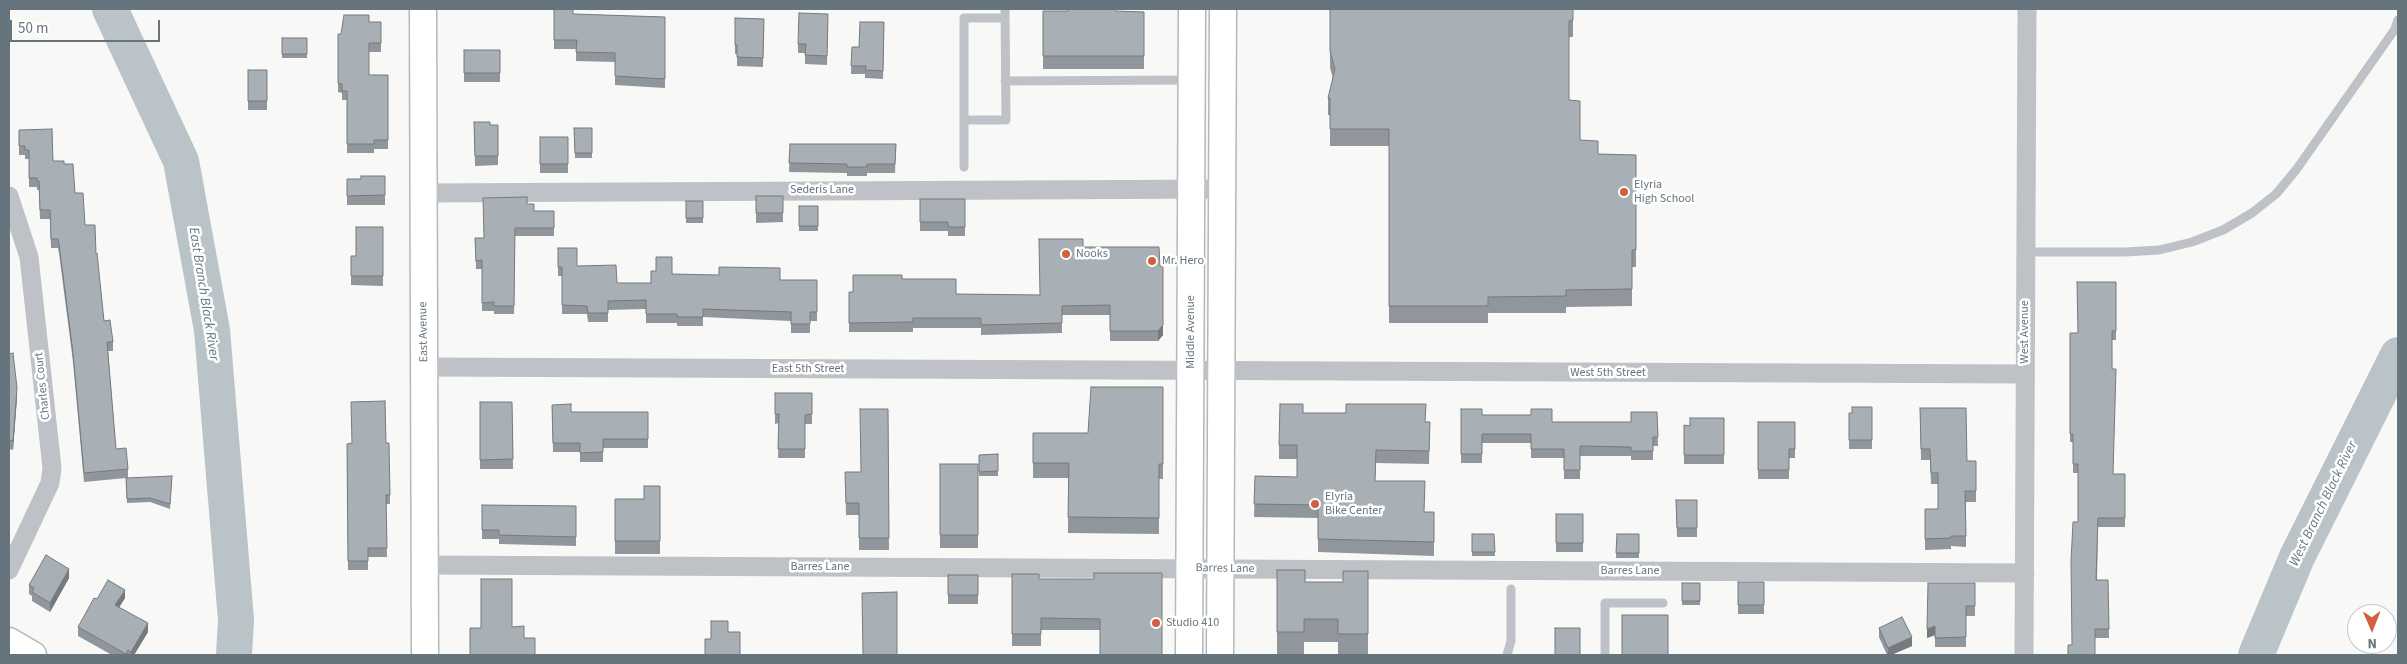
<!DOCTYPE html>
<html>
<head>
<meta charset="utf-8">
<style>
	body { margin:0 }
	#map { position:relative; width:2407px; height:664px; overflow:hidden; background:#f8f8f7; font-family:"Source Sans 3",sans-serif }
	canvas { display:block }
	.frame { position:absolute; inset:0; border:10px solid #66747e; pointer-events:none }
	.north { position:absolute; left:2347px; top:604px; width:50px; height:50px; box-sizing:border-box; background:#fff; border:1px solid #c2c7cb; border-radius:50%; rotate:179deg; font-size:14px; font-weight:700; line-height:20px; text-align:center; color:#66747e }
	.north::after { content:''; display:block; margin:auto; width:18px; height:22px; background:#d1603e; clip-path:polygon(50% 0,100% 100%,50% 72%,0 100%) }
	.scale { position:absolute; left:10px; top:20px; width:150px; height:22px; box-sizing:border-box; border:2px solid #66747e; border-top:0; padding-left:6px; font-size:15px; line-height:18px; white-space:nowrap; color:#66747e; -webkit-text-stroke:4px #fff; paint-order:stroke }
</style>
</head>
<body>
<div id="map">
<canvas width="2407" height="664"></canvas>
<div class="frame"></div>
<div class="north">N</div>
<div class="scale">50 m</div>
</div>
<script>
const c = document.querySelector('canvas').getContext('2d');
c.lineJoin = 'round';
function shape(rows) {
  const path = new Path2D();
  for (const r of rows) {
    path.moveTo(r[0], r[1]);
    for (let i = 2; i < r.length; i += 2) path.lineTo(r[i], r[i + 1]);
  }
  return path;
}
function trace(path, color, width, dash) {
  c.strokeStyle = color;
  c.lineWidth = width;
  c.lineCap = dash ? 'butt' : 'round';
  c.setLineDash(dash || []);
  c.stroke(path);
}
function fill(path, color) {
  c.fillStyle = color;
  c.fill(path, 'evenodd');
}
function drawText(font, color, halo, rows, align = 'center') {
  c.font = font + ' "Source Sans 3",sans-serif';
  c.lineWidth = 5;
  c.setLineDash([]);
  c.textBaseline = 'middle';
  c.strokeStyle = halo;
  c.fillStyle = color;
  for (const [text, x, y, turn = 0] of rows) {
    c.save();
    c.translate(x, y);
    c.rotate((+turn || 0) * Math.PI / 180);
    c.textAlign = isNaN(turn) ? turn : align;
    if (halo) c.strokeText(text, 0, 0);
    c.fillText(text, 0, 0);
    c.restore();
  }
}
trace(shape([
	[110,9,181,161,212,330,236,620,234,655],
	[2256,655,2297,557,2398,355]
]), '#bac4c8', 36);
const secondary = shape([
	[423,9,425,655],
	[9,641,33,655],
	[1189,655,1192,9],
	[1220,655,1223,9]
]);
trace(secondary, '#b3b8bc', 29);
trace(shape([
	[1005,81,1189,80],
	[964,120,1006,120,1005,9],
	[964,167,964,18,1005,18],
	[2026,252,2125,252,2159,250,2192,242,2223,230,2252,213,2276,194,2296,170,2395,29,2398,20],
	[1507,655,1511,641,1511,589],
	[1605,655,1605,603,1663,603]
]), '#bec2c6', 9);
trace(shape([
	[422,193,1223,189],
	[9,196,29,257,52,468,50,483,9,570],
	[424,367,2025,374],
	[425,565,2025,573],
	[2024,655,2027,9]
]), '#bec2c6', 19);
trace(secondary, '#fff', 26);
fill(shape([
	[554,9,573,14,665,17,665,88,615,85,615,62,576,61,576,49,554,49],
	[1330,9,1573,9,1573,37,1569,37,1569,100,1580,140,1598,154,1636,155,1636,267,1632,267,1632,306,1566,307,1566,313,1488,313,1488,323,1389,323,1389,146,1330,146,1330,115,1328,115,1328,98,1333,78,1330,68],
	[1043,11,1144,12,1144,69,1043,69],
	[735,18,764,19,763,67,737,66,737,54,735,54],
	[381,22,381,52,369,52,369,75,388,75,388,149,374,149,374,153,347,153,347,100,342,100,342,93,338,92,338,34,341,34],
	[884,22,883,79,865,78,865,74,851,74,852,47,859,47],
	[828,23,827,65,805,64,805,53,798,53,798,44],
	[282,38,307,38,307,58,282,58],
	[464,50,500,50,500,82,464,82],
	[248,70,267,70,267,110,248,110],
	[474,122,490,125,498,125,498,165,475,166],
	[574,128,592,128,592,158,575,158],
	[19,130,53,161,64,164,75,193,85,225,96,254,104,321,113,342,113,351,108,351,116,449,128,469,128,478,172,480,170,509,150,502,127,503,126,478,84,482,73,362,59,253,58,248,51,248,50,219,40,219,39,190,37,190,37,187,29,187,29,159,25,159,25,155,19,155],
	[540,137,568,137,568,173,540,173],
	[790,144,896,144,895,173,867,173,867,176,847,176,847,173,789,172],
	[385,176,385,205,347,205,347,179,361,179],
	[756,196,783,196,783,222,756,223],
	[920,199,965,199,965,236,948,236,948,231,920,231],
	[686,201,703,201,703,223,686,223],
	[527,204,534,211,554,211,554,236,515,236,514,314,494,314,494,311,482,311,482,269,476,269,475,238,483,238],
	[799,206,818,206,818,231,799,231],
	[383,227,383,286,351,285,351,256,356,256],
	[1083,247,1160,266,1163,335,1158,341,1110,341,1110,315,1062,315,1062,333,981,335,981,328,913,328,913,332,849,332,849,292,853,292,902,279,956,294,1040,295],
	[558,248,577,266,617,283,651,283,672,274,780,280,817,280,817,321,810,321,810,333,791,333,791,321,703,317,703,326,677,326,677,323,646,323,646,309,608,310,608,322,588,322,587,314,562,314,562,276,558,276],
	[2116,282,2116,340,2112,340,2113,474,2125,474,2125,527,2098,527,2097,580,2108,580,2109,638,2095,638,2072,645,2078,522,2078,473,2073,473,2073,442,2070,442,2070,333,2078,333],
	[9,354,17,397,13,450,9,449],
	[1163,387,1163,479,1159,479,1159,534,1068,533,1068,478,1033,478,1033,433,1088,433],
	[775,393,812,393,812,424,805,424,805,458,778,458,779,423,775,424],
	[480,402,512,402,513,469,480,469],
	[552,405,571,412,648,412,648,448,603,448,603,462,580,462,580,452,553,452],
	[1872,407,1872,449,1849,449,1849,413,1852,413],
	[1920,408,1967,461,1976,461,1976,502,1966,502,1966,547,1951,546,1951,549,1925,550,1925,509,1938,509,1938,484,1931,484,1930,460,1921,460],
	[888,409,889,550,859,550,859,515,846,515,845,472,861,472],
	[1461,409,1482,415,1552,422,1631,422,1657,412,1658,446,1653,446,1653,460,1631,460,1631,456,1580,456,1580,479,1564,479,1564,458,1531,458,1531,443,1482,443,1482,463,1461,463],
	[1303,413,1346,413,1430,422,1429,464,1376,463,1375,481,1424,512,1434,512,1434,556,1318,552,1318,518,1254,517,1255,476,1297,477,1297,459,1279,459,1279,445],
	[1724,418,1724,464,1684,464,1684,425,1690,426],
	[1758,422,1795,422,1795,458,1789,458,1789,479,1758,479],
	[386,443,390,495,390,504,386,504,387,557,368,557,368,570,348,570,347,444],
	[998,454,998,476,979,476,979,455],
	[940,464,978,464,978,548,940,548],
	[660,486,660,554,615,554,615,499,644,499],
	[1676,500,1697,500,1697,537,1677,537],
	[482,505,576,506,576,546,499,544,499,539,482,539],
	[1556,514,1583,514,1583,552,1556,552],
	[1472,534,1494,534,1495,556,1472,556],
	[1617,534,1639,534,1639,558,1616,558],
	[1277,570,1305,582,1343,582,1368,571,1368,655,1338,655,1338,642,1304,642,1304,654,1277,655],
	[1162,573,1100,630,1041,630,1041,646,1012,646,1012,574,1039,579,1094,579],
	[948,575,978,575,978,604,948,604],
	[69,578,50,612,32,601,32,596,29,594,29,585],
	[1738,582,1764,582,1764,614,1738,614],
	[1682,583,1700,583,1700,605,1682,605],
	[1975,583,1975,616,1966,616,1966,647,1935,647,1935,635,1927,638],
	[125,598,119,607,148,632,134,655,112,655,78,636,78,627,97,599],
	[1879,628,1912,646,1891,655,1887,655,1879,637]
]), '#90969c');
fill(shape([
	[1163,325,1163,335,1158,341,1158,331],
	[17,388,17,397,13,450,13,441],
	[69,569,69,578,50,612,50,603],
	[125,590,125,598,115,614,115,605],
	[148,623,148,632,134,655,131,655,131,652],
	[1935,626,1935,635,1927,638,1927,629],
	[1912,637,1912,646,1891,655,1888,655,1888,648]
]), '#767a7f');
const building = shape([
	[554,9,573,9,573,14,665,17,665,79,615,76,615,53,576,52,577,40,554,40,554,9],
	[1068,9,1115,9,1115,11,1144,12,1144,56,1043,56,1043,11,1068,11,1068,9],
	[1330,9,1573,9,1573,20,1569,21,1569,100,1580,101,1580,140,1598,141,1598,154,1636,155,1636,250,1632,250,1632,289,1566,290,1566,296,1488,297,1488,306,1389,306,1389,129,1330,129,1330,98,1328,98,1335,69,1330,51,1330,9],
	[799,13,828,14,827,56,805,55,806,44,798,44,799,13],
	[344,15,369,15,369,22,381,22,381,43,369,43,369,75,388,75,388,140,374,140,374,144,347,144,347,91,342,91,342,84,338,83,338,34,341,34,344,15],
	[735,18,764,19,763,58,737,57,737,45,735,45,735,18],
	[860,22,884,22,883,71,865,70,866,66,851,66,852,47,859,47,860,22],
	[282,38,307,38,307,54,282,54,282,38],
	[464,50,500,50,500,73,464,73,464,50],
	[248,70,267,70,267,101,248,101,248,70],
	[474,122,490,122,490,125,498,125,498,156,475,156,474,122],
	[574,128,592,128,592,153,575,153,574,128],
	[52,129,53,161,64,161,64,164,73,164,75,193,83,193,85,225,95,225,96,254,97,253,104,321,110,320,113,342,107,342,116,449,126,448,128,469,84,473,73,353,59,244,58,239,51,239,50,210,40,210,39,181,37,181,37,178,29,178,29,150,25,150,25,146,19,146,19,130,52,129],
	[540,137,568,137,568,164,540,164,540,137],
	[790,144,896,144,895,164,867,164,867,167,847,167,847,164,789,163,790,144],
	[361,176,385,176,385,195,347,196,347,179,361,179,361,176],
	[756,196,783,196,783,213,756,213,756,196],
	[527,197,527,204,534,204,534,211,554,211,554,228,515,228,514,306,494,306,494,302,482,303,482,260,476,261,475,238,484,238,483,198,527,197],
	[920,199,965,199,965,227,948,227,948,222,920,222,920,199],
	[686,201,703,201,703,218,686,218,686,201],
	[799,206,818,206,818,226,799,226,799,206],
	[356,227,383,227,383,276,351,276,351,256,356,256,356,227],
	[1039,239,1083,239,1083,247,1159,247,1160,266,1163,266,1163,325,1158,331,1110,331,1110,305,1062,306,1062,323,981,325,981,318,913,318,913,322,849,323,849,292,853,292,853,275,902,275,902,279,956,279,956,294,1040,295,1039,239],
	[558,248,577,248,577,266,616,265,617,283,651,283,651,271,656,271,656,257,672,257,672,274,719,275,719,267,780,268,780,280,817,280,817,312,810,312,810,324,791,324,791,312,703,309,703,317,677,317,677,314,646,314,646,300,608,301,608,313,588,313,587,306,562,305,562,267,558,267,558,248],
	[2077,282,2116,282,2116,331,2112,331,2112,369,2116,369,2113,474,2125,474,2125,518,2098,518,2096,580,2108,580,2109,629,2095,629,2095,655,2068,655,2068,645,2072,645,2071,561,2073,522,2078,522,2078,464,2073,464,2073,434,2070,434,2070,333,2078,333,2077,282],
	[13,353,17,388,13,441,9,440,9,354,13,353],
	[1091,387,1163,387,1163,464,1159,464,1159,518,1068,517,1069,463,1033,463,1033,433,1088,433,1091,387],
	[775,393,812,393,812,414,805,415,805,449,778,449,779,414,775,414,775,393],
	[385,401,386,443,389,443,390,495,386,495,387,548,368,548,368,561,348,561,347,444,352,443,351,402,385,401],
	[480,402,512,402,513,459,480,460,480,402],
	[571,404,571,412,648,412,648,439,603,439,603,452,580,453,580,443,553,443,552,405,571,404],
	[1280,404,1303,404,1303,413,1346,413,1346,404,1426,404,1425,422,1430,422,1429,451,1376,450,1375,481,1425,481,1424,512,1434,512,1434,542,1318,539,1318,505,1254,504,1255,476,1297,477,1297,445,1279,445,1280,404],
	[1852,407,1872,407,1872,440,1849,440,1849,413,1852,413,1852,407],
	[1920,408,1966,408,1967,461,1976,461,1976,491,1965,491,1966,536,1951,536,1951,538,1925,539,1925,509,1938,509,1938,473,1931,473,1930,449,1921,449,1920,408],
	[860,409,888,409,889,538,859,538,859,503,846,503,845,472,861,472,860,409],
	[1461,409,1482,409,1482,415,1531,415,1531,409,1552,409,1552,422,1631,422,1631,412,1657,412,1658,437,1653,437,1653,451,1631,451,1631,447,1580,446,1580,470,1564,470,1564,449,1531,449,1531,434,1482,434,1482,454,1461,454,1461,409],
	[1690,418,1724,418,1724,455,1684,455,1684,425,1690,426,1690,418],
	[1758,422,1795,422,1795,449,1789,449,1789,470,1758,470,1758,422],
	[998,454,998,471,979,472,979,455,998,454],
	[940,464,978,464,978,535,940,535,940,464],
	[172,476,170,504,150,498,127,499,126,478,172,476],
	[644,486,660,486,660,541,615,541,615,499,644,499,644,486],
	[1676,500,1697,500,1697,528,1677,528,1676,500],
	[482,505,576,506,576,537,499,535,499,530,482,530,482,505],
	[1556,514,1583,514,1583,543,1556,543,1556,514],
	[1472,534,1494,534,1495,552,1472,552,1472,534],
	[1617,534,1639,534,1639,553,1616,553,1617,534],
	[46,555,69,569,50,603,32,592,34,588,29,585,46,555],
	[1277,570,1305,570,1305,582,1343,582,1343,571,1368,571,1368,634,1338,634,1338,619,1304,619,1304,632,1277,632,1277,570],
	[1094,573,1162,573,1162,655,1100,655,1100,619,1041,618,1041,634,1012,634,1012,574,1039,574,1039,579,1094,579,1094,573],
	[948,575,978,575,978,595,948,595,948,575],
	[481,579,512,579,512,627,524,626,524,638,535,638,535,655,470,655,470,628,481,628,481,579],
	[108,580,125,590,115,605,148,623,131,652,128,650,126,654,78,627,94,598,97,599,108,580],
	[1738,582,1764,582,1764,605,1738,605,1738,582],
	[1682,583,1700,583,1700,601,1682,601,1682,583],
	[1928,583,1975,583,1975,606,1966,606,1966,637,1935,638,1935,626,1927,629,1928,583],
	[897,592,897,655,863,655,862,593,897,592],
	[1622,615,1668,615,1668,655,1622,655,1622,615],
	[1902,617,1912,637,1888,648,1879,628,1902,617],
	[711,621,728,621,728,632,740,632,740,655,705,655,705,639,711,639,711,621],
	[1555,628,1580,628,1580,655,1555,655,1555,628]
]);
fill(building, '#a8afb5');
trace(building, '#767a7f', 1);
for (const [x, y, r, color] of [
	[1624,192,5,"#d1603e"],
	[1066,254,5,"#d1603e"],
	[1152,261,5,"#d1603e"],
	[1315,504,5,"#d1603e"],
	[1156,623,5,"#d1603e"]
]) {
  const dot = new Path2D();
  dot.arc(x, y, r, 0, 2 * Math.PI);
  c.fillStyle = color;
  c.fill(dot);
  trace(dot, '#fff', 2);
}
drawText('12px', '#66747e', '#fff', [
	["Elyria",1634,185],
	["High School",1634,199],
	["Nooks",1076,254],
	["Mr. Hero",1162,261],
	["Elyria",1325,497],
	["Bike Center",1325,511],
	["Studio 410",1166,623]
], 'left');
drawText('12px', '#66747e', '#fff', [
	["Sederis Lane",822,190],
	["East Avenue",424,332,-91],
	["Middle Avenue",1191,332,-90],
	["West Avenue",2025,332,-90],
	["East 5th Street",808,369],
	["West 5th Street",1608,373],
	["Charles Court",43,386,-96],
	["Barres Lane",820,567],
	["Barres Lane",1225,569,1],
	["Barres Lane",1630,571]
]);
drawText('italic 14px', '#67797f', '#fff', [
	["East Branch Black River",203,294,81],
	["West Branch Black River",2324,504,-64]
]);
</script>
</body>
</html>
